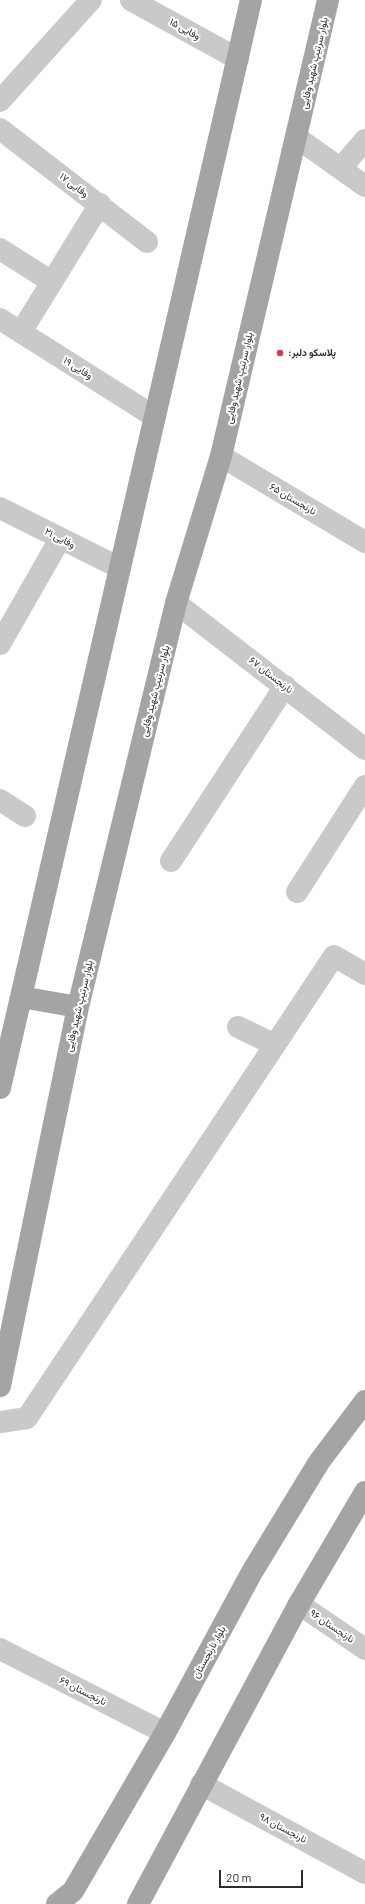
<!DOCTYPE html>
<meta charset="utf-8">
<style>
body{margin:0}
#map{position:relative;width:365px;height:1904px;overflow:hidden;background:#fff;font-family:Barlow,sans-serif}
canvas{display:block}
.scale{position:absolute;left:219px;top:1870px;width:84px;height:18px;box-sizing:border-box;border:2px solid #2c2c2c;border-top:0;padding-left:5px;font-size:12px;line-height:14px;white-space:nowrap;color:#2c2c2c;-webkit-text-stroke:3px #fff;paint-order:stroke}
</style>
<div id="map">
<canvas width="365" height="1904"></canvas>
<div class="scale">20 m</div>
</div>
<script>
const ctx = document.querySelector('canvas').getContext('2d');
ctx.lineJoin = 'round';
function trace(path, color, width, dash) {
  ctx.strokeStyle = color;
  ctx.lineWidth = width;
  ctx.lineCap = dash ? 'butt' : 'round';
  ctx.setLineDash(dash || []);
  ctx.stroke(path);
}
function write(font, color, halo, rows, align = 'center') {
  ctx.font = font + ' Barlow,Vazirmatn,sans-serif';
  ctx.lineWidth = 4;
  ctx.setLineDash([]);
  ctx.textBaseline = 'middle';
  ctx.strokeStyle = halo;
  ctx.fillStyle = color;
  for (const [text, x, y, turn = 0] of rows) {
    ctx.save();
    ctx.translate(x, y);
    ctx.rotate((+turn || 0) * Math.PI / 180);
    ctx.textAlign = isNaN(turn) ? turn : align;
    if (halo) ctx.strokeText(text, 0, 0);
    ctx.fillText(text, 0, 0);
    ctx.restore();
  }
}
trace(new Path2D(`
 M131 0 238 59
 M0 101 91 0
 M0 129 147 242
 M296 137 365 186
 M341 168 365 140
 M0 249 52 282
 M0 319 155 417
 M21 332 100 204
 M221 456 365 542
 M0 508 120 568
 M176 603 365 749
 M0 644 60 539
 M0 800 25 816
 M171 861 285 686
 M297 892 365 786
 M238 1027 275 1045
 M0 1422 27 1418 334 956 365 974
 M299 1604 365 1649
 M0 1649 165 1733
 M201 1784 365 1873`), '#c9c9c9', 22);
trace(new Path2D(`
 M21 997 78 1007
 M0 1088 251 0
 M0 1386 78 1007 176 603 221 456 328 0
 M57 1904 73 1891 165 1733 252 1572 319 1462 365 1401
 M138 1904 299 1604 365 1492`), '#a4a4a4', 22);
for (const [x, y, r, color] of [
 [280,353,4,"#d33e4b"]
]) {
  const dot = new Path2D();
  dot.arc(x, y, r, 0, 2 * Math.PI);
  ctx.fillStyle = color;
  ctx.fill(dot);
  trace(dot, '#fff', 1.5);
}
write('10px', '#2c2c2c', '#fff', [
 ["وفایی ۱۵",185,29,29],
 ["بلوار سرتیپ شهید وفایی",314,63,-77],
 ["وفایی ۱۷",74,185,37],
 ["وفایی ۱۹",78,368,32],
 ["بلوار سرتیپ شهید وفایی",239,378,-77],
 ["نارنجستان ۶۵",293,499,31],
 ["وفایی ۲۱",60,538,27],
 ["نارنجستان ۶۷",271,675,38],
 ["بلوار سرتیپ شهید وفایی",155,691,-76],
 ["بلوار سرتیپ شهید وفایی",79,1006,-77],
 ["نارنجستان ۹۶",332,1626,34],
 ["بلوار نارنجستان",209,1652,-61],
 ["نارنجستان ۶۹",83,1691,27],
 ["نارنجستان ۹۸",283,1828,28]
]);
write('bold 10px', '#2c2c2c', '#fff', [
 [":پلاسکو دلبر",288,353]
], 'left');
</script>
